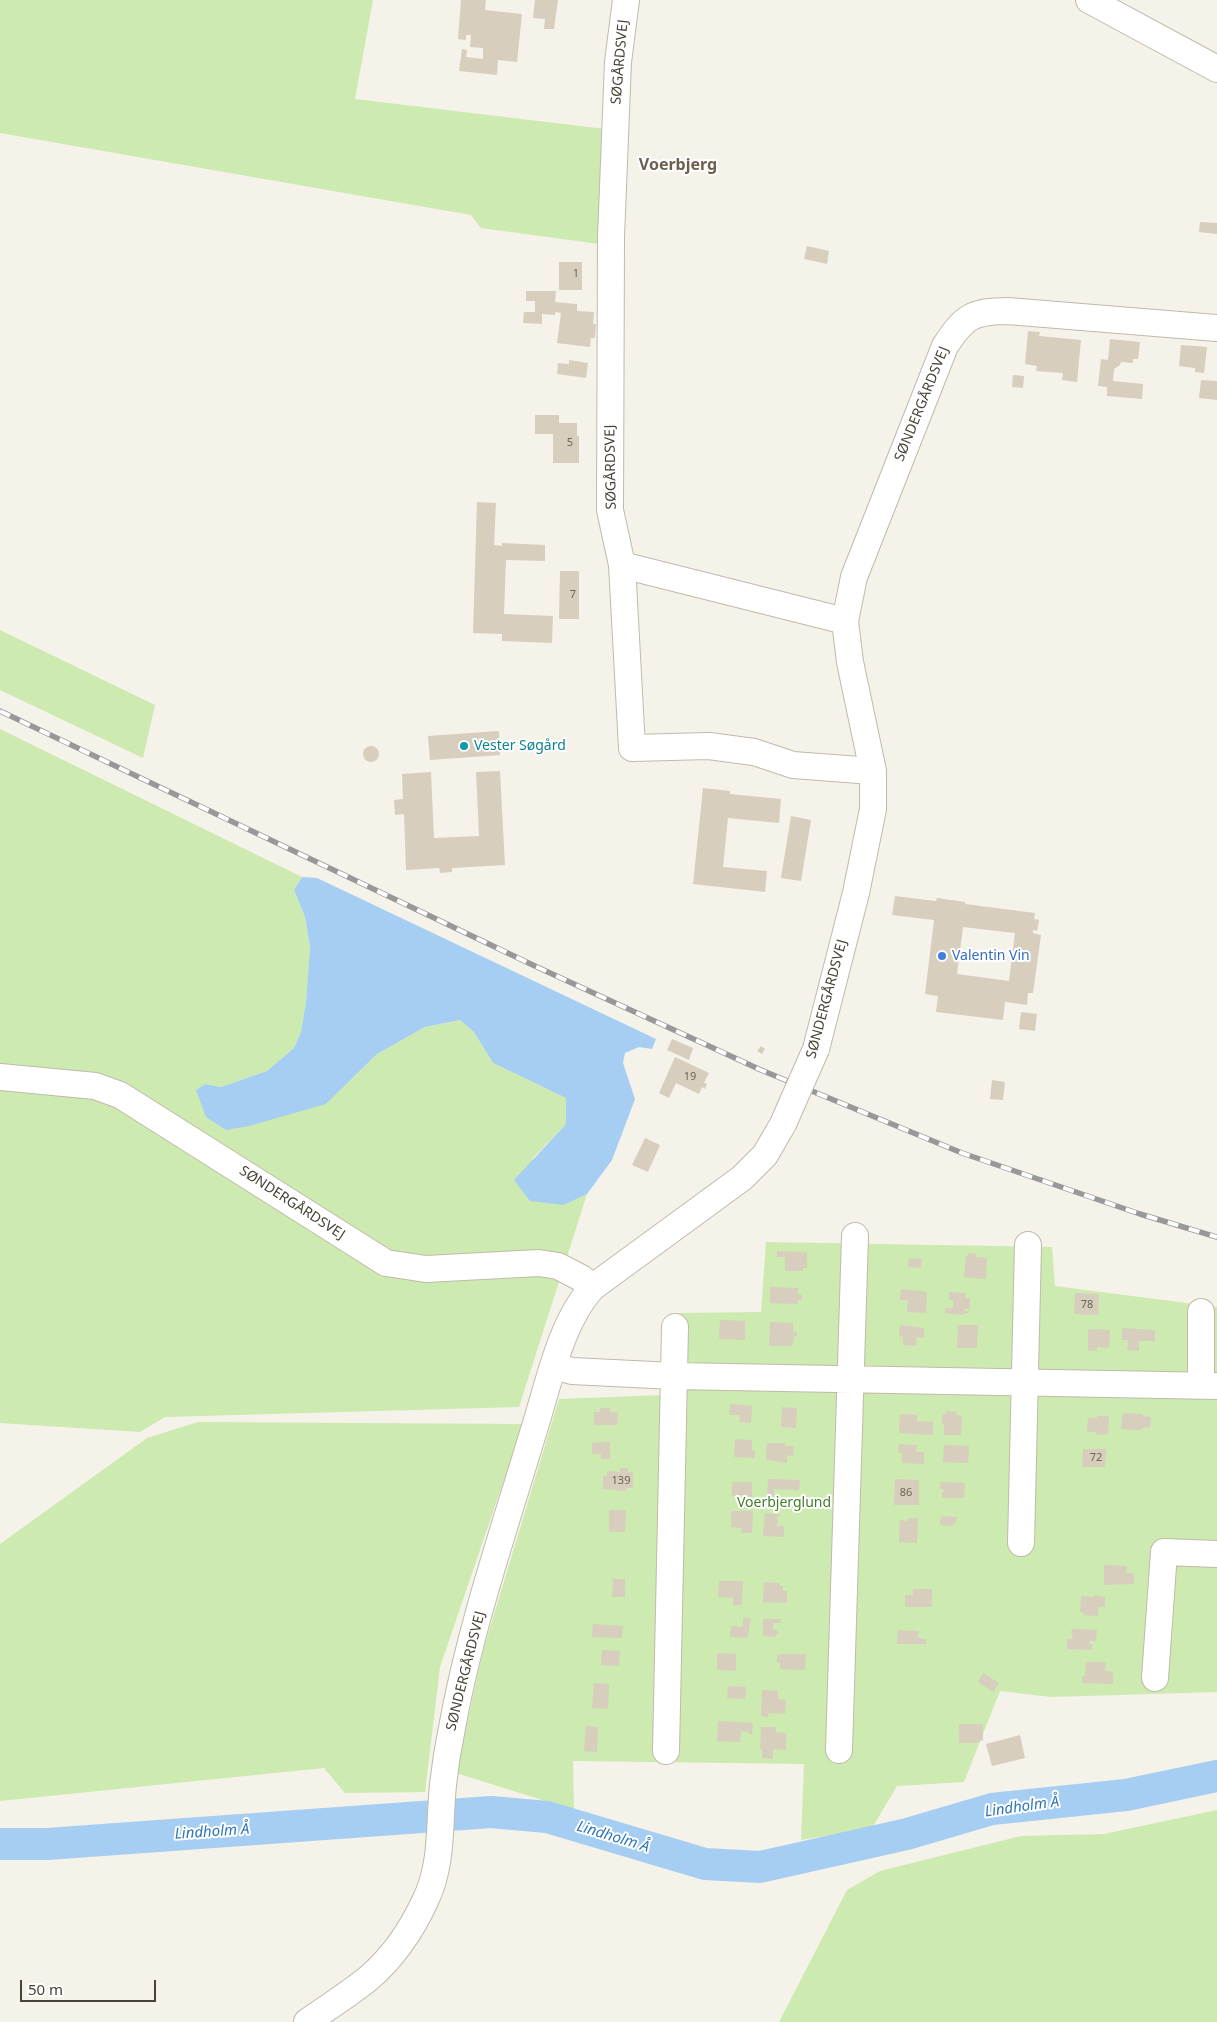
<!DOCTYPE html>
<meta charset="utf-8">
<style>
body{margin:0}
#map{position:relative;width:1217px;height:2022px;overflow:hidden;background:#f5f2e9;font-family:"Noto Sans",sans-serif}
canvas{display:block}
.scale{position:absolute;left:20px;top:1980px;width:136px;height:22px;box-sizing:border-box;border:2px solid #494337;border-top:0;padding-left:6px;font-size:15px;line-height:18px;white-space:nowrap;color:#494337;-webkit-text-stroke:4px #fff;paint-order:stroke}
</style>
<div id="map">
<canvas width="1217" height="2022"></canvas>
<div class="scale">50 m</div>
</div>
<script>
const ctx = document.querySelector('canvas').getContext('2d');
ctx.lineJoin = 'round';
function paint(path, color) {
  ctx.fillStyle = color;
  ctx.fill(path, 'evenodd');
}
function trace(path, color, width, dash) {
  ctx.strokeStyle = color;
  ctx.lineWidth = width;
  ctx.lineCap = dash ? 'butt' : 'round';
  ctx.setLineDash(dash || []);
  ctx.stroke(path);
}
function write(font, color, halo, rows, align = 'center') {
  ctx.font = font + ' "Noto Sans",sans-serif';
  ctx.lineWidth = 4;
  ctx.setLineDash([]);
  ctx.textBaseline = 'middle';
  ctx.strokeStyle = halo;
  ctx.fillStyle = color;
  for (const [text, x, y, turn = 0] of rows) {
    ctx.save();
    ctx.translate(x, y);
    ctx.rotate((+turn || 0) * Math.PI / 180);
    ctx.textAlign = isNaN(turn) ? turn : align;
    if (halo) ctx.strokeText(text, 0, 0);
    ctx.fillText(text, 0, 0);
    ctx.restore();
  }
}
paint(new Path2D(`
 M0 0H373L355 99 605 129 599 244 481 228 471 215 0 133Z
 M0 630 155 705 143 758 0 690Z
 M0 729 302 877 294 890 305 917 310 947 306 1002 301 1032 294 1048 267 1071 221 1087 205 1084 196 1090 326 1104 377 1054 425 1027 460 1020 474 1032 493 1063 566 1098V1124L532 1159 564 1205 587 1194 519 1407 165 1417 140 1432 0 1423Z
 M766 1242 1052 1247 1055 1286 1217 1307V1692L1051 1697 1000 1691 964 1782 897 1786 872 1828 801 1840 804 1764 573 1761 574 1810 456 1773 483 1651 559 1399 661 1395 678 1313 761 1312Z
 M198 1422 523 1424 440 1667 425 1792 345 1793 324 1768 0 1801V1544L147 1438Z
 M1217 1810V2022H779L847 1890 880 1871 1021 1836 1104 1834Z`), '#cdeab1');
paint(new Path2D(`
 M302 877 317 878 656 1039 652 1049 639 1047 625 1053 623 1063 635 1099 612 1160 587 1194 564 1205 530 1201 514 1180 566 1124V1098L493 1063 474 1032 460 1020 425 1027 377 1054 326 1104 249 1126 226 1130 206 1117 196 1090 205 1084 221 1087 267 1071 294 1048 301 1032 306 1002 310 947 305 917 294 890Z`), '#a5cef2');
trace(new Path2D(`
 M0 1844H47L491 1812 547 1817 705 1864 760 1867 907 1834 992 1809 1126 1795 1217 1776`), '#a5cef2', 32);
paint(new Path2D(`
 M461 0H486L485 10 522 14 517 62 498 60 497 75 459 71 462 49 467 50 466 57 483 59V48L470 47 471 35H466V40L458 39Z
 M535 0H558L554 29H544L545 19 533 18Z
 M1200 222 1217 223V234L1199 232Z
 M807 246 829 251 827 264 804 259Z
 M559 262H582V290H559Z
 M526 291H556L555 302 577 304V311L594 312 593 324H596L595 338H591L590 347 557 343 561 313 555 312V315L542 314V324L523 323 524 312H535V301H526Z
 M1028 331 1040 332 1039 336 1081 340 1077 382 1062 380 1063 373 1036 371 1037 366 1025 364Z
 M1110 339 1140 342 1138 359H1133V363L1121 362 1120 365 1114 369 1113 381 1143 384 1142 399 1107 396V387L1098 386 1101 359 1108 360Z
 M1181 345 1207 347 1204 373 1195 372V368L1179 366Z
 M569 360 588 363 586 378 557 374 558 363 569 364Z
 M1013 375 1024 376 1023 388 1012 387Z
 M1201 380 1217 381V400L1199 398Z
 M535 415H559V423H577V436H579V463H553V434H535Z
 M477 502 496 503 494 545 502 546V543L545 545V561L506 560 504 614 553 616 552 643 502 641V634L473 633Z
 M560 571H579V619H559Z
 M499 731 500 755 430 760 428 736Z
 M363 754a8 8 0 1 1 16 0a8 8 0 1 1-16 0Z
 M500 771 505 865 452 868V872L440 873 439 868 406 870 404 814 395 815 394 800 403 799 402 774 431 772 434 838 479 836 476 772Z
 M703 788 730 791V794L781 799 779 823 728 818 723 867 767 871 765 892 693 884Z
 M791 816 811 820 801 881 781 878Z
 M895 896 936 901 937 898 965 902V904L1035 913 1034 919 1039 920 1037 931 1033 930V933L1041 935 1033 993H1028L1027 1005 1005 1002 1003 1020 936 1012 938 996 925 994 934 920 892 915ZM963 927 1015 933 1009 981 957 974Z
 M1021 1012 1037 1014 1035 1031 1019 1029Z
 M672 1039 693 1048 689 1060 667 1050Z
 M761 1046 765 1049 762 1054 757 1051Z
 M675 1057 709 1073 704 1083 707 1084 705 1089 702 1087 699 1094 676 1083 669 1098 659 1093Z
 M992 1080 1005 1082 1003 1100 990 1099Z
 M645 1138 660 1145 648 1172 632 1165Z
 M777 1251 807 1252V1268H803V1271H785V1257H777Z
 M968 1253 976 1254V1257L987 1258 986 1279 964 1277 966 1256H968Z
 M909 1258 922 1259 921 1268 908 1267Z
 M770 1287 798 1288V1294L802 1295V1300H798V1304L770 1303Z
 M902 1289 927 1292 926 1313 907 1312 908 1300H900V1291Z
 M949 1292 965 1293V1298H970V1309H964V1311H969V1313H964V1315L945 1313V1308H953V1300H949Z
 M1075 1293 1099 1294 1098 1315 1074 1314Z
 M720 1320 745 1321V1340L719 1339Z
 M770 1322 793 1323V1331L797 1333V1336H794L792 1346H769Z
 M900 1325 924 1328V1338L917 1337 916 1346 903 1345V1337L899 1336Z
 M958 1325H978L977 1348H957Z
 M1122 1328 1155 1330V1341H1139V1351L1127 1350 1128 1340H1122Z
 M1088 1329 1110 1330 1109 1348 1097 1347V1351L1088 1350Z
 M730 1404 752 1406 751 1423 739 1422 740 1415H729Z
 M782 1407 797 1408 796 1428 781 1427Z
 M600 1408H610V1412L618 1413 617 1425H594V1412H600Z
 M946 1411 957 1412 956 1415 962 1416 961 1435H944V1424L942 1423V1415L946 1414Z
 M1124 1413 1143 1414V1416L1151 1417 1150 1428 1143 1427V1429L1138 1430 1121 1429 1122 1415Z
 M900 1414 917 1415V1421L933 1422V1435L899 1433Z
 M1097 1416H1109L1108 1434 1096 1435V1432H1087L1088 1418H1097Z
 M735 1439 752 1440V1451H755V1458L734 1457Z
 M600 1442H610V1459H601V1454H592V1443Z
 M767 1443H785V1446H794L793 1456 787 1455V1463L766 1460Z
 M899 1444 917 1445 916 1452H924V1464L902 1463V1453H898Z
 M944 1445 969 1446 968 1463 943 1462Z
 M1083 1449H1106L1105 1467H1082Z
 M620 1468H628V1472H633V1488H626V1491L603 1489V1476H607V1471L620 1472Z
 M768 1479 800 1480 799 1490 774 1489V1497H767Z
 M895 1479 919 1480V1505H894Z
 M732 1482H752V1497L732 1496Z
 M940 1482 965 1483 964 1498H942V1492L946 1491 940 1488Z
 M609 1510H626L625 1532H609Z
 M731 1511H753L752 1533H741L742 1528 731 1527Z
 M765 1513 783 1515 777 1517 778 1523 776 1526H784V1537L763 1536Z
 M942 1516 957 1517 956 1522 952 1526 940 1525V1519H942Z
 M908 1518H918L917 1543 899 1542 900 1520 908 1521Z
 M1104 1565 1127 1566 1126 1573H1134V1584L1104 1585Z
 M613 1579H625V1597H612Z
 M719 1581H743L742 1605H733V1598L718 1597Z
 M764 1582 780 1583V1586H783V1591H787V1603L763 1602Z
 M913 1589H932V1607H905V1595H913Z
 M1094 1595 1105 1597V1607H1098V1616L1083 1615 1084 1613 1080 1612 1081 1596 1094 1597Z
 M743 1618H751L748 1635 747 1638 730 1637 731 1626 743 1627Z
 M763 1619H781V1623H773V1629H776L779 1634H776V1637L763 1636Z
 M593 1624 623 1626 622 1638 592 1637Z
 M1073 1629 1097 1630 1096 1641H1089V1644H1093L1091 1650 1067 1649V1639H1073L1071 1631Z
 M898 1630 919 1631 918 1638 926 1639V1644H897Z
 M602 1650 620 1651 619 1666 601 1665Z
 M717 1653 736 1654V1671L717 1670Z
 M780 1654H806L805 1670 780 1669V1663L777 1662V1655H781Z
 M1086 1662H1106L1105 1671 1113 1672V1684L1082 1683V1676H1085Z
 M983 1673 999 1683 993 1692 978 1682Z
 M594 1683 609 1684 608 1709 592 1708Z
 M728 1686 746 1687 745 1699 727 1698Z
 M762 1690 778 1691V1699L786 1700 785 1714 768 1713V1717L761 1716Z
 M718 1721 753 1723 752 1734H749V1732L741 1731 740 1742 717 1741Z
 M959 1724H983V1740L976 1743H959Z
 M586 1726 598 1727 597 1752 584 1751Z
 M761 1727H776V1732L786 1733V1750L773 1749V1759L762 1758V1749H760Z
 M1020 1735 1025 1758 992 1766 986 1744Z`), '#d7cebe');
const minor = new Path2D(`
 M626 0 618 62 611 237 610 510 622 565 632 748 709 746 754 752 793 765 873 771
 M1089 0 1217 69
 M622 565 845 621
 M816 1049 856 893 873 809V771L850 662 845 621 854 577 945 346C964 317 972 311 1008 311L1217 328
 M0 1077 95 1086 120 1095 386 1263 426 1269 539 1263 558 1266 581 1278 593 1287
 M554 1366 572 1371 674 1376 1217 1386
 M1201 1384V1312
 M1021 1543 1028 1245
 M1155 1678 1164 1552 1217 1554
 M839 1750 855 1236
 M666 1751 675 1327
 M307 2022C328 2007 351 1993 370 1977 394 1956 412 1929 425 1901 443 1865 439 1824 443 1785 445 1766 448 1747 452 1728 470 1628 504 1530 533 1433 548 1387 560 1322 593 1287L742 1178 765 1155 783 1124`);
trace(minor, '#c1baab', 28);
trace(minor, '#fff', 26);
const rail = new Path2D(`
 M0 711 537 967 761 1070 962 1153 1140 1214 1217 1237`);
trace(rail, '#989898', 5.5);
trace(rail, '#fff', 4, [11]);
const minorBridge = new Path2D(`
 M783 1124 816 1049`);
trace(minorBridge, '#c1baab', 28, []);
trace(minorBridge, '#fff', 26);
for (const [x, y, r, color] of [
 [464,746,5,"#0f9aa8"],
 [942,956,5,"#3f7fe0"]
]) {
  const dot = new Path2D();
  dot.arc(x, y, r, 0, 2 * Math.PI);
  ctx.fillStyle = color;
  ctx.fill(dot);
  trace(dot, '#fff', 2);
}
write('11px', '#6c6659', null, [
 ["1",576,274],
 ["5",570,443],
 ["7",573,595],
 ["19",690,1077],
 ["78",1087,1305],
 ["72",1096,1458],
 ["139",621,1481],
 ["86",906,1493]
]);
write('14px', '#494337', '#fff', [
 ["SØGÅRDSVEJ",620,62,-85],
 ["SØNDERGÅRDSVEJ",922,404,-68],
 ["SØGÅRDSVEJ",611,467,-91],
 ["SØNDERGÅRDSVEJ",827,999,-75],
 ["SØNDERGÅRDSVEJ",292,1203,33],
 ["SØNDERGÅRDSVEJ",466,1671,-76]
]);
write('14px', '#0d838f', '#fff', [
 ["Vester Søgård",474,746]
], 'left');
write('14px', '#366cbe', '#fff', [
 ["Valentin Vin",952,956]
], 'left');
write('14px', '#447d28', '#fff', [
 ["Voerbjerglund",784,1503]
]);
write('italic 15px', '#2d76b8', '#fff', [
 ["Lindholm Å",1022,1807,-8],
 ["Lindholm Å",212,1832,-4],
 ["Lindholm Å",613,1837,17]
]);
write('bold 16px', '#6c614e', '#fff', [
 ["Voerbjerg",678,165]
]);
</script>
